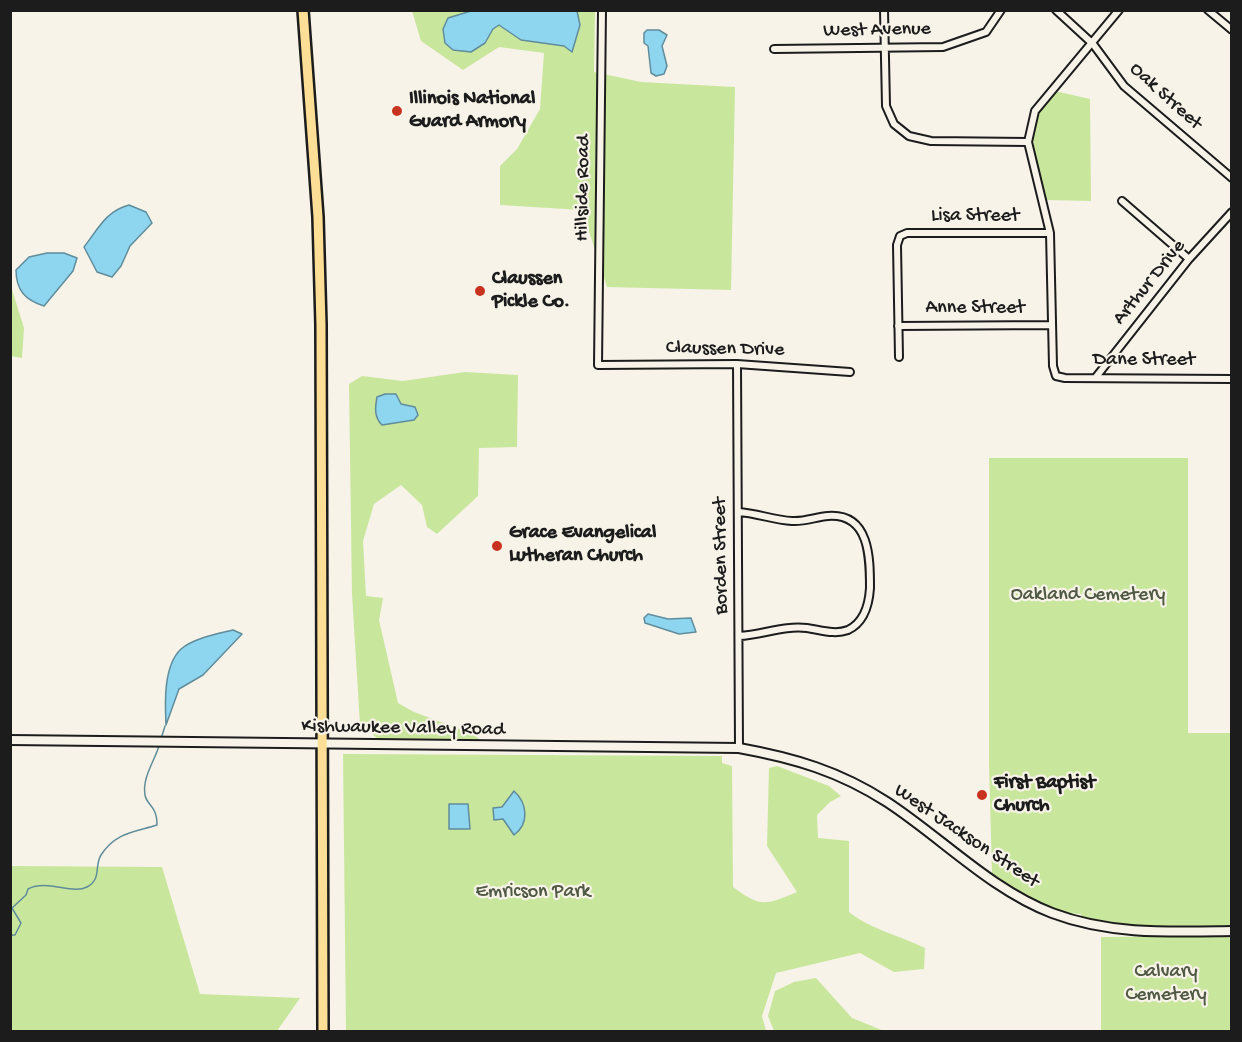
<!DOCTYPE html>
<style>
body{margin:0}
#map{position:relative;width:1242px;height:1042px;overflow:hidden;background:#f7f3e8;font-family:"Gochi Hand",sans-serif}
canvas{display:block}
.frame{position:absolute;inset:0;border:12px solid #1c1c1c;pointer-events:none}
</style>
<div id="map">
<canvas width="1242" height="1042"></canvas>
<div class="frame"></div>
</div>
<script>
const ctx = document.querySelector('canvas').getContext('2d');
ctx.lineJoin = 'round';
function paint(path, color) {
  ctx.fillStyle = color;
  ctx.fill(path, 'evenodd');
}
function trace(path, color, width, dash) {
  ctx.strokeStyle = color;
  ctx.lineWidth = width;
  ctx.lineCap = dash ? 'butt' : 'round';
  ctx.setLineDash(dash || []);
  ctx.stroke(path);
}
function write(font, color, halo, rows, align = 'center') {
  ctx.font = font + ' "Gochi Hand",sans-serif';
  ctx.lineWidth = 4.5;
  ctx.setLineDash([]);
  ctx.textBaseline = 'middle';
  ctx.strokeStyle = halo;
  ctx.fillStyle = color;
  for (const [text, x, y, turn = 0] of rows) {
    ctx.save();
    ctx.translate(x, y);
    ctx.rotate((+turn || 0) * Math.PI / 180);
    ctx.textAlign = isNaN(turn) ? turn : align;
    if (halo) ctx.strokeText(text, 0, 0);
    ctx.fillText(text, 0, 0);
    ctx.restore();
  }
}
paint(new Path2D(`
 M412 11H595L594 72 641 82 735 87 731 290 607 287 582 210 500 205V166L517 149 540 109 544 53 499 47 463 70 421 41Z
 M1055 91 1090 99 1091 201 1047 200C1041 174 1025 139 1038 113 1042 105 1050 98 1055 91Z
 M10 283 24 328 22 358 11 356Z
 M465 372 518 375 517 447 479 448 478 496 437 534 427 527 422 505 401 485 374 504 363 541 366 596 383 598 379 620 398 703 414 712 473 734 480 740 381 741 360 725 352 594 349 384 362 376 403 381Z
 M989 458H1188V733H1231V929L1159 930 1081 917V914C1054 915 1015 888 992 874L989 763Z
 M343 754 722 756V763L732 766 733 887C761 908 766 905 797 892L767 846 769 768 777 766 829 786 841 796 830 802 817 815 818 838 849 841V912C872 930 899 935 925 948L924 969 894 972 860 953 776 973 762 1016 766 1031H346Z
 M11 866 162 867 200 994 300 998 277 1031H11Z
 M1231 936V1031H1101V937Z
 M816 978 852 1018 884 1031H774L768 1016 775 991 794 982Z`), '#c9e69d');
const water = new Path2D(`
 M471 11H577L580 25 572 52 564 46 521 40 499 25 493 29 485 43 471 52 453 50 445 43 443 29 448 18Z
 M647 30H659L667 35 662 46 667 66 664 74 656 76 651 73 648 46 644 43V33Z
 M129 205 146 212 152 223 130 246 121 266 112 277 97 272 84 247C98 229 106 211 129 205Z
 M47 253H64L77 258 73 271 44 306C25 300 16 290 16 270L29 257Z
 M385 394H396L401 404 415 407 418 415 414 420 382 425C374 417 375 408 377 397Z
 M648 614 668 619 691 618 696 632 679 634 645 623 644 618Z
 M233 630 242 634 203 675 179 689 166 725C165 704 163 666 181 649 194 638 217 634 233 630Z
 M514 791C527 803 530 823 514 835L503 819 494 820 493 808 502 807Z
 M449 804H468L470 829H449Z`);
paint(water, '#8ed6f0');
trace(water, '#608c9b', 1.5);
trace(new Path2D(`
 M161 739 165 726
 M10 935H15L21 923 12 908 26 895 28 889C48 879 72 895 87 887 102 879 94 866 101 855 116 832 135 832 157 825 157 805 147 806 145 795 142 778 154 762 159 746`), '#608c9b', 1.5);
const minor = new Path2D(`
 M602 10 598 365 737 364 850 372
 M884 10 886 106 894 124 909 136 931 141 1028 142
 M1056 10 1093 44 1124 86 1232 178
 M1119 10 1035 111 1028 142 1050 233 1053 366 1056 376 1065 378 1232 379
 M1208 10 1232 30
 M774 49 943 47 986 32 1001 10
 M1122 201 1189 259
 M898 326 1052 325
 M899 357 897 245 900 236 907 233H1050
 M737 364 739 748
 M1096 377 1189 259 1232 212
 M738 512C757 513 773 520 792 521 804 522 816 517 828 516 870 513 870 558 870 588 869 604 865 622 848 630 835 635 821 630 807 628 784 625 762 635 739 636`);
const tertiary = new Path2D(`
 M10 740 739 748C794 758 839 771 887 802 942 838 990 889 1052 913 1110 935 1171 932 1232 931`);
const primary = new Path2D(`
 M303 10 318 217 321 325 323 1032`);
trace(minor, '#1c1c1c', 10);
trace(tertiary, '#1c1c1c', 12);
trace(primary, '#1c1c1c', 14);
trace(minor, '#f7f3e8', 6);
trace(tertiary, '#f7f3e8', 8);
trace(primary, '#fcde96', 9);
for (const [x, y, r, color] of [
 [397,111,6,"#c8321e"],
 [480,291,6,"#c8321e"],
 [497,546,6,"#c8321e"],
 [982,795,6,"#c8321e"]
]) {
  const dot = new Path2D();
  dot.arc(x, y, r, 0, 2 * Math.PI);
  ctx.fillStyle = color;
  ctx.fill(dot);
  trace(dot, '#f7f3e8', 2);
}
write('20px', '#1c1c1c', '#f7f3e8', [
 ["West Avenue",877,31,-1],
 ["Oak Street",1165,97,42],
 ["Hillside Road",584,188,-89],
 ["Lisa Street",975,217],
 ["Arthur Drive",1150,283,-51],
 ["Anne Street",975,309],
 ["Claussen Drive",725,350,1],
 ["Dane Street",1144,361],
 ["Borden Street",722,556,-91],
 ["Kishwaukee Valley Road",403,729,1],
 ["West Jackson Street",966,837,34]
]);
write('bold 20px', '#1c1c1c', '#f7f3e8', [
 ["Illinois National",409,100],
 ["Guard Armory",409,123],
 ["Claussen",492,280],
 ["Pickle Co.",492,303],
 ["Grace Evangelical",509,534],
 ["Lutheran Church",509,557],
 ["First Baptist",994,784],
 ["Church",994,807]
], 'left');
write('20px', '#505943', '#f7f3e8', [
 ["Oakland Cemetery",1088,596],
 ["Emricson Park",533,893],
 ["Calvary",1166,973],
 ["Cemetery",1166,996]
]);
</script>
